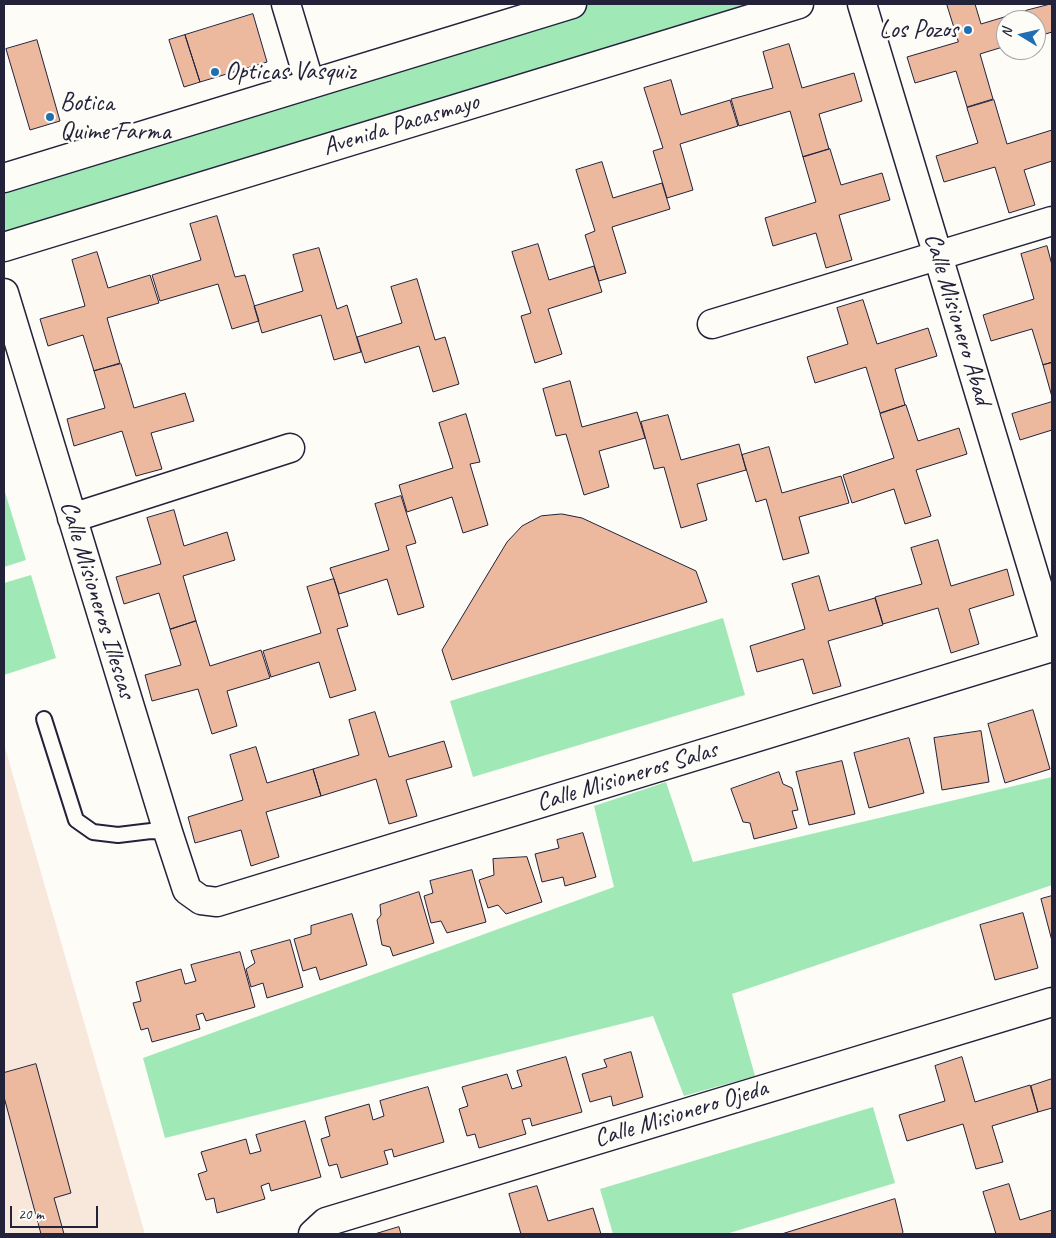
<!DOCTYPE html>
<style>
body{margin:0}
#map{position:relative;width:1056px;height:1238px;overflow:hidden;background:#fdfcf7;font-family:Caveat,sans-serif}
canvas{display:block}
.frame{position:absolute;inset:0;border:5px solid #22223b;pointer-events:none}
.north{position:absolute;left:996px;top:10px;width:50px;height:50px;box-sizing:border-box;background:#fdfcf7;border:1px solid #a5a5ac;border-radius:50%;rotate:279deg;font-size:14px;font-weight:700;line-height:20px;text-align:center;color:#22223b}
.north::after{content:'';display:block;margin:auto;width:18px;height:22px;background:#1f6fb2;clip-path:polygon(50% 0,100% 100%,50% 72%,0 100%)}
.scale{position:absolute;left:10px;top:1206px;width:88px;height:22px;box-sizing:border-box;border:2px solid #22223b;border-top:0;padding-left:6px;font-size:15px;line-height:18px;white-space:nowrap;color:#22223b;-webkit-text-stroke:4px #fdfcf7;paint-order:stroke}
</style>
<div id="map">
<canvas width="1056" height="1238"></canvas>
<div class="frame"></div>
<div class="north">N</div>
<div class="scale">20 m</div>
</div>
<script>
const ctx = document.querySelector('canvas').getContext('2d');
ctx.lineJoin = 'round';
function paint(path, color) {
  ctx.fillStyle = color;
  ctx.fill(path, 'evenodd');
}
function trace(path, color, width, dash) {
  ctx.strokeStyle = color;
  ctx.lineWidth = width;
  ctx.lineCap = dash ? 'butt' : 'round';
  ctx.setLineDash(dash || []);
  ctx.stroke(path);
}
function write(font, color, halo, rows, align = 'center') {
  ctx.font = font + ' Caveat,sans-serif';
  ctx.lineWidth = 5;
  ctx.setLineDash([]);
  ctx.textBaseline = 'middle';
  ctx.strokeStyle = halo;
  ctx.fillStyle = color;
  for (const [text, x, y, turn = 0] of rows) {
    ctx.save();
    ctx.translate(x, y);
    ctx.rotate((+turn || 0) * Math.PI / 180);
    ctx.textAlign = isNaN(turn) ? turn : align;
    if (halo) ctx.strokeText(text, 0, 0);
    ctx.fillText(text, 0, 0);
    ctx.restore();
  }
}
paint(new Path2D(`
 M4 744 145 1234H4Z`), '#f8e8dc');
paint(new Path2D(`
 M573 4H801L4 246V178Z
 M4 489 26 560 4 567Z
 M31 575 56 658 4 675V583Z
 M723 618 745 695 473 777 450 701Z
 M1052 777V885L732 994 755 1076 684 1096 653 1016 165 1138 143 1058 614 887 594 806 666 782 693 862Z
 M873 1107 895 1183 726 1234H613L600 1189Z`), '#a0e9b7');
const building = new Path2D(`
 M947 4H975L981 24 1024 11 1026 20H1006V46L980 54 993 99 967 107 956 71 915 83 907 57 958 42Z
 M1052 4V32L1036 37V20H1028L1025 11Z
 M253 14 267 62 200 82 185 35Z
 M185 35 200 82 184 87 169 40Z
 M37 40 60 121 30 130 6 49Z
 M789 44 802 88 854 73 862 101 819 114 829 149 803 157 790 111 739 126 731 99 773 88 763 52Z
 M671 80 681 115 730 100 738 126 680 144 693 190 667 198 653 151 663 148 644 88Z
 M994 100 1007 144 1052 130V161L1024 170 1035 205 1009 213 995 167 944 182 936 156 978 143 967 108Z
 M830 149 841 185 882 173 890 200 839 215 852 260 826 268 816 233 773 246 765 218 816 202 803 157Z
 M602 162 613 198 662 183 670 209 612 227 626 273 599 281 585 235 595 231 576 170Z
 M217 216 235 277 245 275 259 321 232 329 218 284 160 301 152 275 201 260 190 224Z
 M538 244 549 280 594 266 602 292 548 309 562 354 535 363 521 316 531 313 512 252Z
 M1047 246 1052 265V362L1043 365 1032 329 991 341 983 315 1034 299 1021 254Z
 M319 248 337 309 347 305 361 352 334 360 321 315 262 333 254 306 303 291 293 255Z
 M97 252 108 288 150 275 159 303 107 318 120 363 94 371 83 335 48 346 40 319 85 306 72 260Z
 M417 279 435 340 445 337 459 384 433 392 419 346 365 363 357 337 402 323 391 287Z
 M863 300 877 344 928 328 937 356 895 369 905 405 880 413 866 367 815 383 807 357 848 344 837 308Z
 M1052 363V397L1043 365Z
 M121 364 134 408 185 393 194 421 151 433 162 469 136 476 122 431 74 446 67 419 105 408 94 371Z
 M570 381 582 427 637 412 645 438 599 451 609 487 584 495 566 434 556 436 543 389Z
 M1052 402V430L1020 440 1012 414Z
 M906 405 918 441 959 428 967 454 916 470 931 516 905 524 894 489 852 503 843 475 894 458 880 414Z
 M466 414 480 462 470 464 488 525 463 533 452 497 407 512 399 485 453 468 439 423Z
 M668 415 681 460 739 444 746 470 697 484 707 520 681 528 664 467 654 469 641 422Z
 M769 447 782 493 841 476 849 503 799 517 809 553 783 560 766 499 756 502 742 455Z
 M401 496 416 543 406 546 424 607 398 615 387 579 339 594 330 568 389 550 375 504Z
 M174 510 184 546 227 532 235 560 183 576 196 621 170 629 159 593 124 604 116 577 161 564 147 518Z
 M562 514 582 518 696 571 707 602 452 680 442 650 507 542 522 526 541 516Z
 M938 540 951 586 1007 569 1014 595 969 609 979 644 951 653 938 608 883 624 875 597 922 584 911 548Z
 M819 576 829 611 875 598 883 625 828 641 841 686 813 694 803 659 757 672 750 646 805 629 792 584Z
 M334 579 348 626 337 629 356 690 330 698 319 662 271 677 263 651 321 633 307 587Z
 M196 621 210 666 261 650 270 678 227 691 237 726 212 734 198 689 152 701 145 675 181 665 170 630Z
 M1033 710 1050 769 1005 783 988 724Z
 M375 712 389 757 444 741 452 767 406 780 417 816 389 824 376 779 321 796 313 769 359 755 349 720Z
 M981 731 989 782 942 790 934 738Z
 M909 738 924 793 869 808 854 753Z
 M256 747 267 783 313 769 321 796 266 812 279 857 251 866 241 830 195 843 188 817 243 800 230 755Z
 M842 761 855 814 809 825 796 772Z
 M779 772 783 784 792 788 798 810 792 811 797 828 754 839 750 823 743 822 731 789Z
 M583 833 596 877 565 886 563 877 542 882 535 854 559 848 557 840Z
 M527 857 542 902 506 914 498 905 488 908 479 880 494 875 493 859Z
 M472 870 486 922 447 933 441 921 431 923 424 896 433 893 430 881Z
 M419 892 434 943 393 956 390 947 382 945 377 920 381 915 380 905Z
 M1052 896V941L1041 899Z
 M1023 913 1038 968 995 980 980 925Z
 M352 914 367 965 320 980 316 967 303 971 294 939 311 934V926Z
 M290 940 303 987 267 998 263 983 251 987 246 969 255 963 251 951Z
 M240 952 255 1007 206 1021 203 1013 196 1015 200 1029 152 1042 148 1028 141 1030 133 1003 141 1001 136 982 181 969 185 984 196 981 191 965Z
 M631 1052 643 1097 613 1106 611 1096 590 1102 582 1074 607 1067 604 1060Z
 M566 1057 582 1112 532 1126 530 1118 522 1120 526 1134 479 1148 475 1134 467 1136 459 1109 468 1106 462 1087 507 1074 512 1089 522 1086 517 1071Z
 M962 1057 975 1102 1030 1085 1038 1112 992 1126 1003 1162 976 1169 963 1124 907 1141 899 1115 945 1101 935 1066Z
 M36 1064 71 1193 54 1198 64 1234H41L4 1097V1073Z
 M1052 1079V1108L1038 1112 1031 1086Z
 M428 1087 444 1142 394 1157 392 1149 384 1151 388 1164 341 1178 337 1164 329 1166 321 1139 330 1136 325 1117 369 1104 373 1120 384 1116 380 1101Z
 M305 1121 321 1177 271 1191 269 1183 261 1186 265 1199 217 1213 214 1198 206 1200 198 1174 207 1171 201 1152 246 1139 250 1154 261 1151 256 1135Z
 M1009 1184 1020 1220 1052 1210V1234H996L983 1192Z
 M537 1186 548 1221 593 1208 601 1234H521L509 1194Z
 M895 1199 903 1232 902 1234H782Z
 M399 1227 401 1234H375Z`);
paint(building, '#ecb89e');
trace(building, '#22223b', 1);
const lane = new Path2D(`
 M44 719 76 820 93 832 118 835 151 831 168 832`);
const street = new Path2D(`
 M286 4 310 84
 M862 4 1052 634
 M4 293 168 832 187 890 201 900 217 902 1052 647
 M712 324 1052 221
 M72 518 290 448
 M313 1234 326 1222 1052 1002`);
const secondary = new Path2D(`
 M4 178 572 4
 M4 247 799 4`);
trace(lane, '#22223b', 18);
trace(street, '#22223b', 31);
trace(secondary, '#22223b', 31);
trace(lane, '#fdfcf7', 14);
trace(street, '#fdfcf7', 28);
trace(secondary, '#fdfcf7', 28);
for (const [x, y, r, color] of [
 [968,30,5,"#1f6fb2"],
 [215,72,5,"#1f6fb2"],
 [50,117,5,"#1f6fb2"]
]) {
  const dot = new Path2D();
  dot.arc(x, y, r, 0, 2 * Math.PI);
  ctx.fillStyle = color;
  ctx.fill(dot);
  trace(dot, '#fdfcf7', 2);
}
write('25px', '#22223b', '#fdfcf7', [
 ["Los Pozos",958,30,"right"],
 ["Opticas Vasquiz",225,72],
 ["Botica",60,103],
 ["Quime Farma",60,132]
], 'left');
write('25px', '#22223b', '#fdfcf7', [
 ["Avenida Pacasmayo",401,125,-17],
 ["Calle Misionero Abad",957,319,73],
 ["Calle Misioneros Illescas",97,600,73],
 ["Calle Misioneros Salas",627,777,-17],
 ["Calle Misionero Ojeda",681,1114,-17]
]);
</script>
